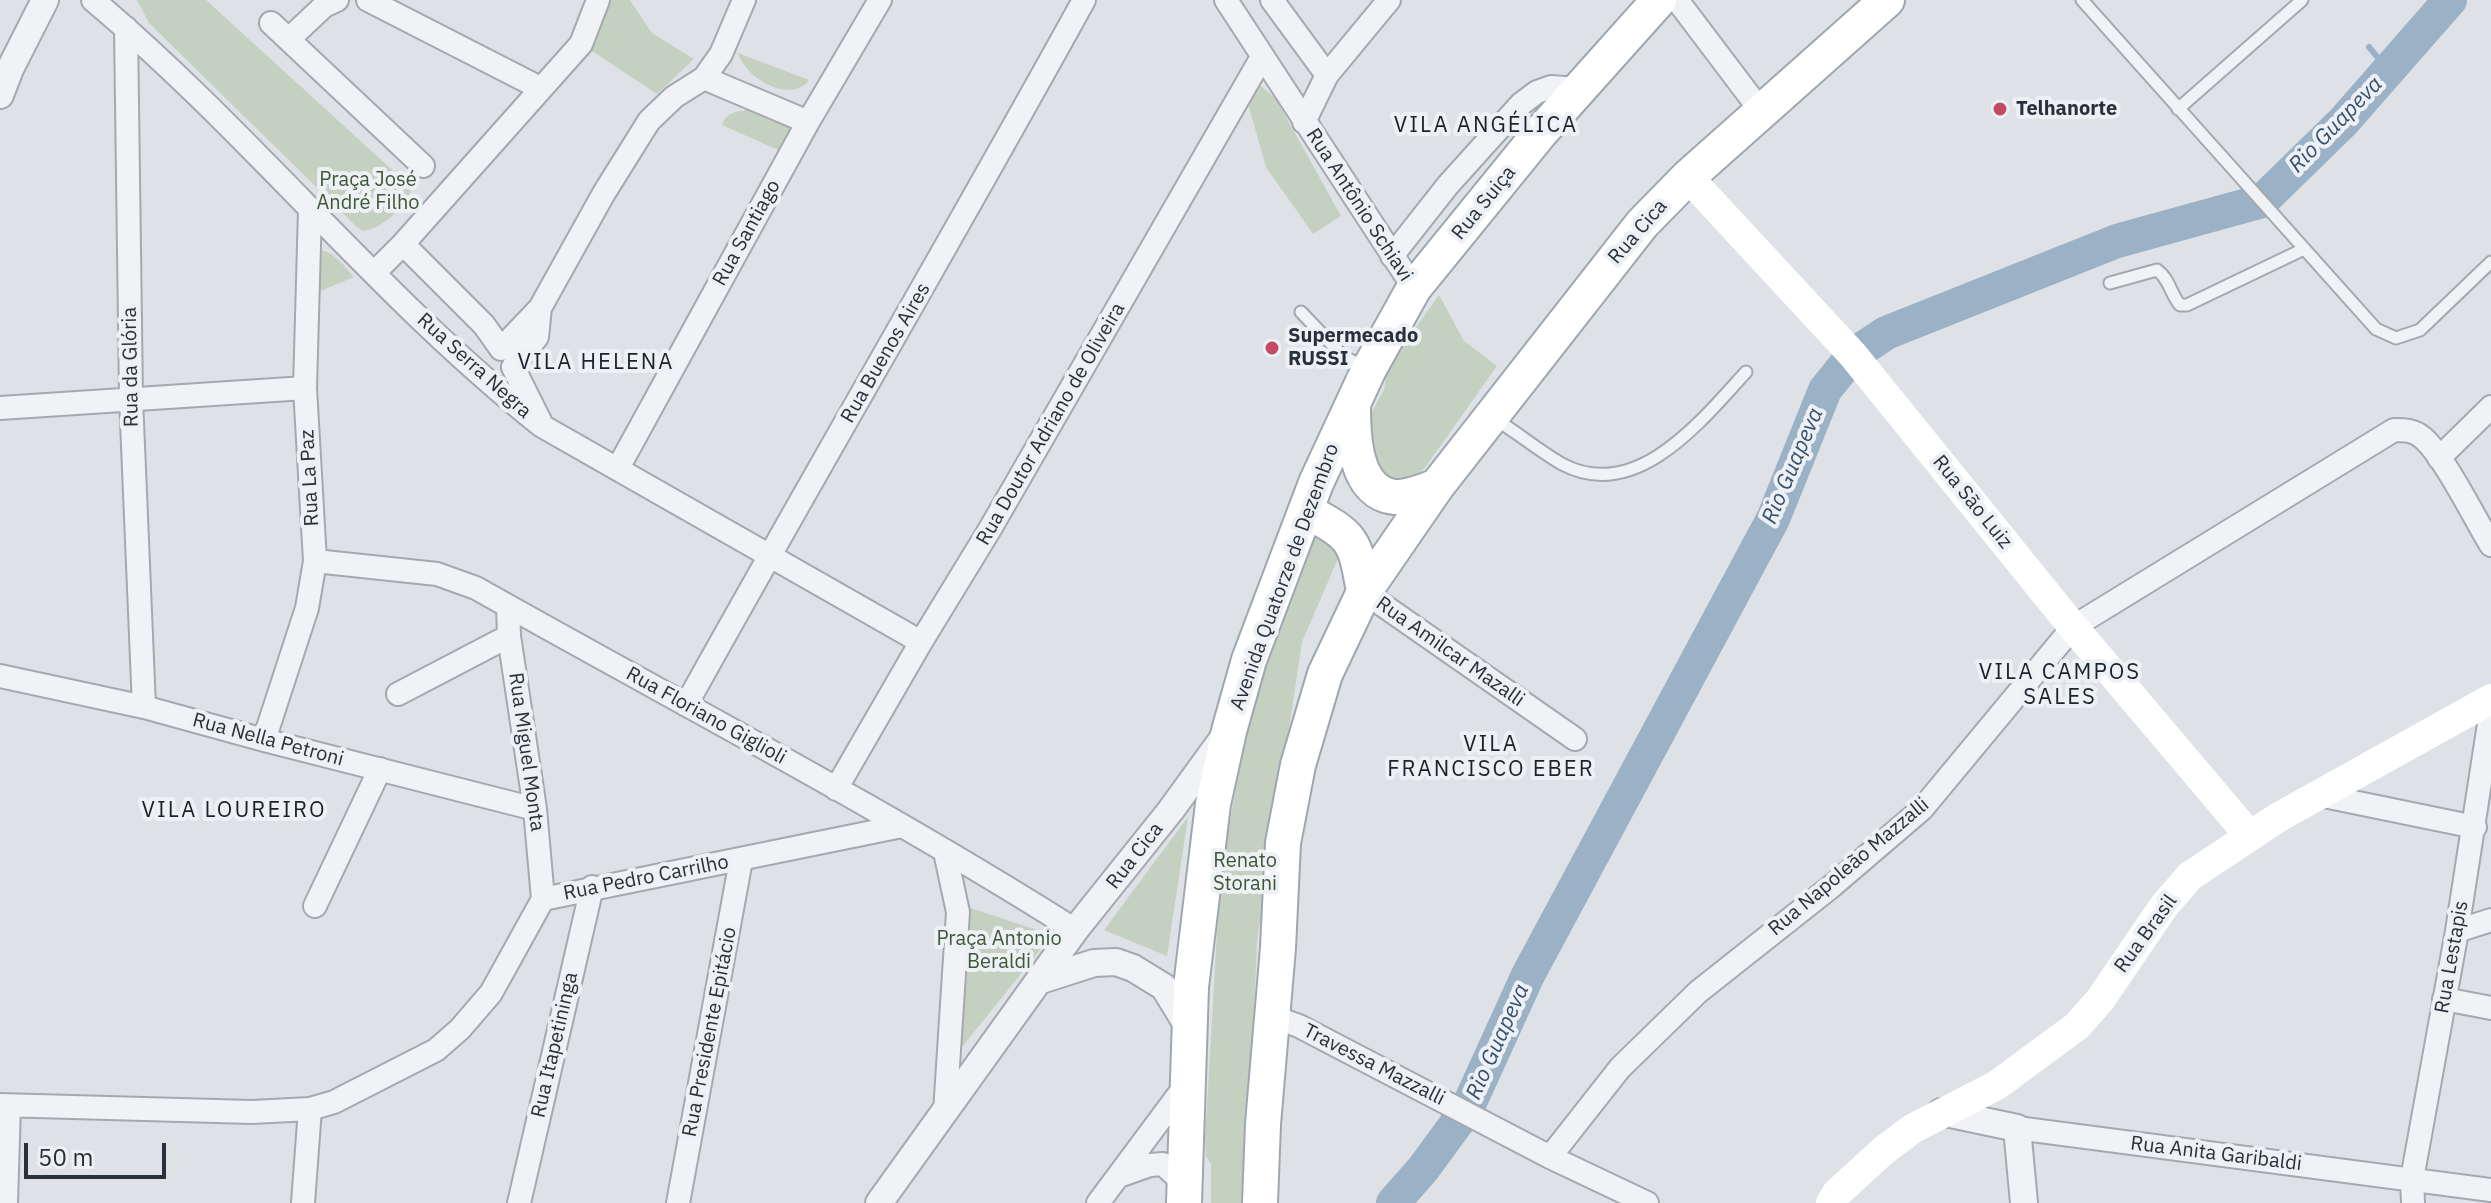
<!DOCTYPE html>
<meta charset="utf-8">
<style>
body{margin:0}
#map{position:relative;width:2491px;height:1203px;overflow:hidden;background:#dee2e7;font-family:"IBM Plex Sans",sans-serif}
canvas{display:block}
.scale{position:absolute;left:24px;top:1143px;width:142px;height:36px;box-sizing:border-box;border:4px solid #28303c;border-top:0;padding-left:10px;font-size:24px;line-height:28px;white-space:nowrap;color:#28303c;-webkit-text-stroke:6px #edf0f4;paint-order:stroke}
</style>
<div id="map">
<canvas width="2491" height="1203"></canvas>
<div class="scale">50 m</div>
</div>
<script>
const ctx = document.querySelector('canvas').getContext('2d');
ctx.lineJoin = 'round';
function paint(path, color) {
  ctx.fillStyle = color;
  ctx.fill(path, 'evenodd');
}
function trace(path, color, width, dash) {
  ctx.strokeStyle = color;
  ctx.lineWidth = width;
  ctx.lineCap = dash ? 'butt' : 'round';
  ctx.setLineDash(dash || []);
  ctx.stroke(path);
}
function write(font, color, halo, rows, align = 'center') {
  ctx.font = font + ' "IBM Plex Sans",sans-serif';
  ctx.lineWidth = 8;
  ctx.setLineDash([]);
  ctx.textBaseline = 'middle';
  ctx.strokeStyle = halo;
  ctx.fillStyle = color;
  for (const [text, x, y, turn = 0] of rows) {
    ctx.save();
    ctx.translate(x, y);
    ctx.rotate((+turn || 0) * Math.PI / 180);
    ctx.textAlign = isNaN(turn) ? turn : align;
    if (halo) ctx.strokeText(text, 0, 0);
    ctx.fillText(text, 0, 0);
    ctx.restore();
  }
}
paint(new Path2D(`
 M137 0H206L412 188C405 206 385 228 363 231L357 227 149 23Z
 M603 0H630L652 33 694 59 657 94 586 47Z
 M738 53 809 80C791 105 745 78 738 53Z
 M1253 86H1261L1276 99 1341 216 1313 234 1266 167 1245 93Z
 M747 110 797 122 785 153 722 125C727 112 735 112 747 110Z
 M318 250C333 250 344 266 354 277L311 295Z
 M1439 295 1464 341 1497 366 1424 469 1411 479 1393 483 1374 466 1368 418 1384 390 1387 368Z
 M1320 535 1335 540 1339 556 1302 642 1257 941 1247 1203H1211V1164L1206 1156 1205 1140 1220 880 1251 700 1303 545Z
 M1188 817 1167 956 1104 930Z
 M971 908 1052 935 959 1051Z`), '#c4d0c0');
trace(new Path2D(`
 M2369 47 2388 70`), '#9bb1c5', 6);
trace(new Path2D(`
 M1393 1203 1423 1169 1467 1109 1528 975 1773 519 1825 390 1853 355 1886 333 2117 241 2262 201 2343 122 2450 0`), '#9bb1c5', 34);
const service = new Path2D(`
 M2082 0 2376 329 2396 338 2420 330 2491 262
 M2178 109 2302 0
 M2110 283 2157 270C2169 278 2171 295 2180 305H2187L2304 249
 M1301 312 1344 357 1367 368
 M1495 419C1518 433 1539 451 1562 464 1636 504 1702 420 1746 372`);
const minor = new Path2D(`
 M93 0C251 133 380 298 542 426L921 642
 M368 0 540 88
 M1226 0 1414 288
 M1272 0 1327 75
 M1677 0 1761 111
 M271 23 423 166
 M126 28 131 398 144 707
 M289 39 324 6 337 0
 M704 78 721 54 744 0
 M1304 122 1327 75 1389 0
 M403 244 484 325 501 349 540 308 604 193 649 121 674 97 704 78 808 122
 M1392 256 1448 185 1521 104 1537 92 1551 87 1579 89
 M374 273 403 244 581 44 598 0
 M0 408 305 388
 M540 421 513 367 537 337 540 308
 M2439 458 2491 407
 M618 468 808 122 880 0
 M315 561 437 574 476 588C676 701 881 807 1075 930
 M1364 592 1575 739
 M508 606 509 636 535 809 543 899
 M0 676 144 707 264 740 535 809
 M398 694 509 636
 M686 705C817 469 954 236 1084 0
 M264 740 307 608 315 561 305 388 310 209
 M836 789 921 642 990 529 1262 57
 M2319 795 2475 827
 M945 852 958 912 945 1112
 M315 906 380 769
 M2457 931 2491 920
 M2444 999 2491 1008
 M1271 1016 1299 1026 1550 1157 1647 1203
 M0 1105 252 1112 310 1109 334 1102 436 1050 460 1029 491 993 543 899 902 826
 M2017 1128 2491 1190
 M1550 1157 1620 1068 1698 992 1832 886 1922 809 2073 627 2394 430C2405 430 2414 430 2423 438 2444 456 2475 519 2491 545
 M1119 1176 1150 1165 1163 1164 1177 1177 1182 1193
 M6 1203 9 1106
 M303 1203 310 1109
 M519 1203 592 887
 M678 1203 741 860
 M1098 1203 1188 1082
 M2413 1203 2412 1179 2457 931 2491 711`);
const tertiary = new Path2D(`
 M0 95 10 69 45 0
 M1041 980 1094 963 1116 962 1133 968 1164 987 1189 1028
 M1941 1112 2017 1128 2024 1203
 M879 1203 1075 930 1171 810 1224 737`);
const primary = new Path2D(`
 M1353 406C1353 435 1354 492 1394 497 1408 498 1424 491 1437 486
 M1306 511C1354 536 1355 540 1364 592
 M1184 1203 1191 987 1213 804 1229 731 1249 660 1316 483 1369 369 1414 288 1540 133 1659 0
 M1260 1203 1263 1124 1278 948 1283 843 1298 765 1325 674 1364 592 1437 486 1642 224 1688 177 1887 0`);
trace(service, '#a4a9b0', 15);
trace(minor, '#a4a9b0', 26);
trace(tertiary, '#a4a9b0', 30);
trace(primary, '#9ea7b1', 38);
trace(service, '#f0f2f5', 11);
trace(minor, '#f0f2f5', 22);
trace(tertiary, '#f0f2f5', 26);
trace(new Path2D(`
 M1688 177 1853 355 2073 627 2249 835
 M1831 1203 1837 1193 1883 1151 1912 1129 1997 1085 2077 1026 2100 1000 2164 906 2190 876 2279 817 2491 699`), '#fff', 30);
trace(primary, '#fff', 34);
for (const [x, y, r, color] of [
 [2000,109,8,"#c54962"],
 [1272,348,8,"#c54962"]
]) {
  const dot = new Path2D();
  dot.arc(x, y, r, 0, 2 * Math.PI);
  ctx.fillStyle = color;
  ctx.fill(dot);
  trace(dot, '#edf0f4', 3);
}
write('bold 20px', '#28303c', '#edf0f4', [
 ["Telhanorte",2016,109],
 ["Supermecado",1288,336],
 ["RUSSI",1288,359]
], 'left');
write('20px', '#3e5736', '#edf0f4', [
 ["Praça José",368,180],
 ["André Filho",368,203],
 ["Renato",1245,861],
 ["Storani",1245,884],
 ["Praça Antonio",999,939],
 ["Beraldi",999,962]
]);
write('20px', '#28303c', '#edf0f4', [
 ["Rua Suiça",1484,203,-51],
 ["Rua Antônio Schiavi",1359,205,57],
 ["Rua Cica",1638,232,-49],
 ["Rua Santiago",747,233,-61],
 ["Rua Buenos Aires",886,353,-60],
 ["Rua Serra Negra",474,366,42],
 ["Rua da Glória",131,367,-91],
 ["Rua Doutor Adriano de Oliveira",1051,424,-60],
 ["Rua La Paz",310,478,-93],
 ["Rua São Luiz",1972,502,51],
 ["Avenida Quatorze de Dezembro",1285,577,-70],
 ["Rua Amilcar Mazalli",1450,652,35],
 ["Rua Floriano Giglioli",706,716,29],
 ["Rua Nella Petroni",268,740,15],
 ["Rua Miguel Monta",526,752,82],
 ["Rua Cica",1135,856,-52],
 ["Rua Napoleão Mazzalli",1849,867,-40],
 ["Rua Pedro Carrilho",646,878,-11],
 ["Rua Brasil",2146,934,-54],
 ["Rua Lestapis",2452,957,-80],
 ["Rua Presidente Epitácio",710,1032,-79],
 ["Rua Itapetininga",555,1045,-77],
 ["Travessa Mazzalli",1374,1065,27],
 ["Rua Anita Garibaldi",2216,1154,7]
]);
write('italic 22px', '#35516e', '#edf0f4', [
 ["Rio Guapeva",2336,125,-46],
 ["Rio Guapeva",1793,466,-67],
 ["Rio Guapeva",1498,1042,-66]
]);
ctx.letterSpacing = '2px';
write('22px', '#1a222d', '#edf0f4', [
 ["VILA ANGÉLICA",1486,126],
 ["VILA HELENA",596,363],
 ["VILA CAMPOS",2060,673],
 ["SALES",2060,698],
 ["VILA",1491,745],
 ["FRANCISCO EBER",1491,770],
 ["VILA LOUREIRO",234,811]
]);
ctx.letterSpacing = '0px';
</script>
